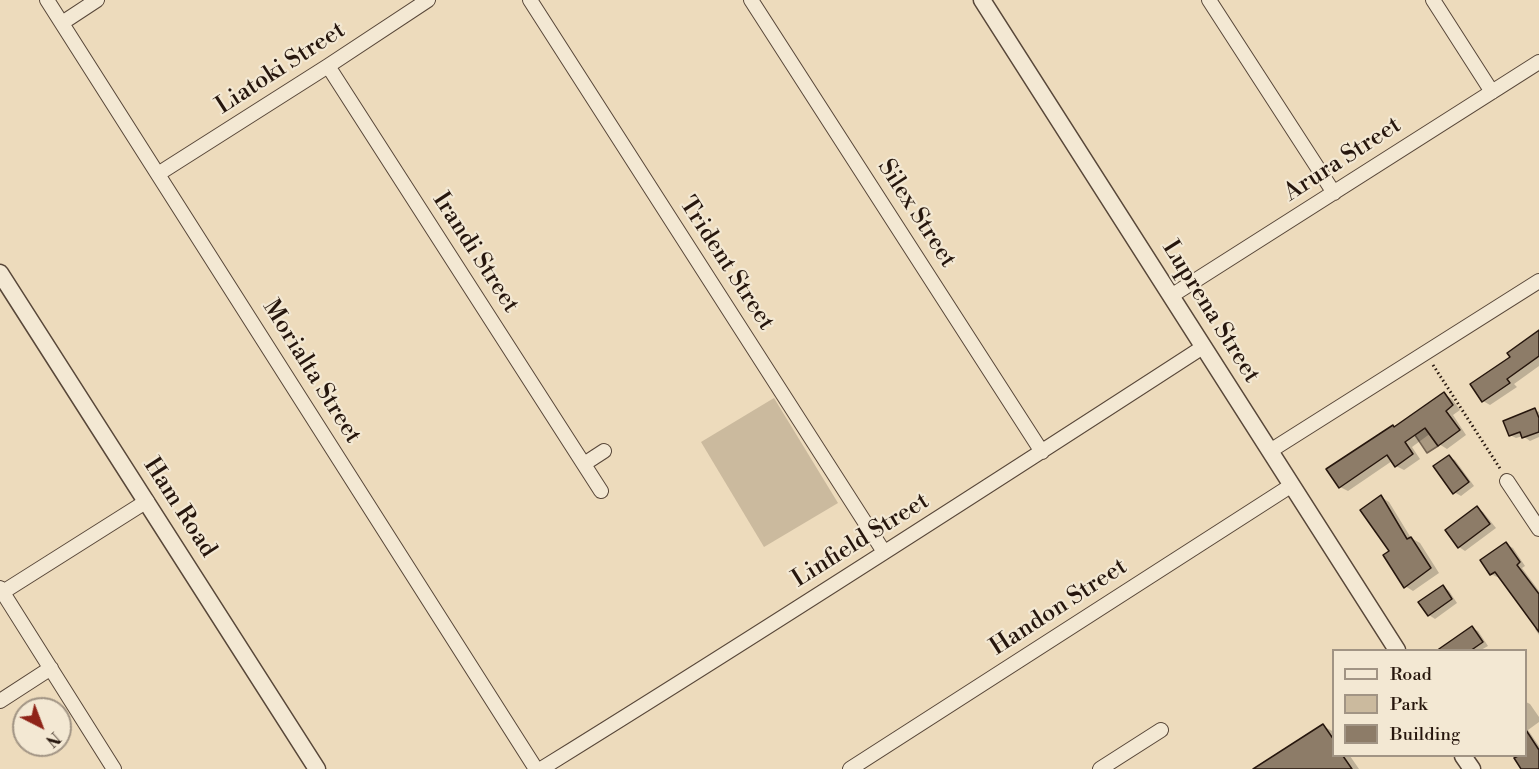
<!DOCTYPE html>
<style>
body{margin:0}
#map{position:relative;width:1539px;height:769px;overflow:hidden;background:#eddbbc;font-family:"Libre Bodoni",serif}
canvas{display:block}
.legend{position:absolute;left:1332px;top:649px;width:195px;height:108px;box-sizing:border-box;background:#f3e8d3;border:2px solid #a19484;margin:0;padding:8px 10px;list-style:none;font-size:18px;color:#26160d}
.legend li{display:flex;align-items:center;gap:12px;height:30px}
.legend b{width:30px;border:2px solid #a19484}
.north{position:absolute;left:12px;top:697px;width:60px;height:60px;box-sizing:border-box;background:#f3e8d3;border:2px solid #a19484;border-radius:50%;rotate:138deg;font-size:16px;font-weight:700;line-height:24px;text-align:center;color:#26160d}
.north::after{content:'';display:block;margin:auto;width:21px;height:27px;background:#8f2418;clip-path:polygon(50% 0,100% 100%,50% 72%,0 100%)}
</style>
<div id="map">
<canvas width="1539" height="769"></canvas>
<ul class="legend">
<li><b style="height:8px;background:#f3e8d3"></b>Road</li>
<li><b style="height:16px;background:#cbba9e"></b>Park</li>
<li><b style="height:16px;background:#8d7c68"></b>Building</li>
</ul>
<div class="north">N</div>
</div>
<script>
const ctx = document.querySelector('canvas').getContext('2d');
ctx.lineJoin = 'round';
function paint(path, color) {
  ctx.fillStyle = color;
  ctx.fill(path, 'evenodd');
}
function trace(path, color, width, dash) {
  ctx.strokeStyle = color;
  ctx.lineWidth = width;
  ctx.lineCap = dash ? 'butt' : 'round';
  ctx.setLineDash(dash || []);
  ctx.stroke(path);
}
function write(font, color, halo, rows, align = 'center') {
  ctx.font = font + ' "Libre Bodoni",serif';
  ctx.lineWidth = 4.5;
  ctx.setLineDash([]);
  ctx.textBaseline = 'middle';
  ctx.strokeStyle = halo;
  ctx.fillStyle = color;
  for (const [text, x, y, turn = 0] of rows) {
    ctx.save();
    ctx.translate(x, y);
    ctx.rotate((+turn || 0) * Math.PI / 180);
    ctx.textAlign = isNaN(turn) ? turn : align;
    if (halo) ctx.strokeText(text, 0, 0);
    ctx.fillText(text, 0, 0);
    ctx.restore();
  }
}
paint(new Path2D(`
 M774 398 838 503 764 547 701 442Z`), '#cbba9e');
const water = new Path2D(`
 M1425 428 1438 446 1427 453 1415 435Z`);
paint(water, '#a99880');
trace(water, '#756452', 1.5);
paint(new Path2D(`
 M1539 331V366L1514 384 1517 387 1490 405 1483 401 1513 357Z
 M1444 394 1452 399 1460 410 1453 415 1466 435 1447 449 1439 444 1431 433 1412 447 1420 459 1404 470 1396 466 1392 461 1348 491 1340 487 1395 428Z
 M1535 410 1539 412V437L1530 441 1523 436 1516 438 1510 435Z
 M1449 457 1455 460 1474 486 1461 496 1454 492Z
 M1381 497 1389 502 1411 538 1420 543 1439 573 1413 591 1405 586 1391 552Z
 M1477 508 1483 512 1496 528 1465 551 1459 547Z
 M1506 544 1513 548 1525 566 1522 568 1539 591V635L1535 629 1537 627 1500 576 1497 577 1491 574Z
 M1443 587 1449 591 1457 603 1435 619 1429 615Z
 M1472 628 1478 631 1488 646 1481 650H1446Z
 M1526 702 1530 704 1539 717V722L1528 730 1539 746V769H1523L1518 756H1526Z
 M1323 726 1334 732V756H1350L1359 769H1256Z`), '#0003');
const building = new Path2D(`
 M1539 330V356L1507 379 1510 383 1482 402 1470 384 1510 357 1507 353Z
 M1444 392 1453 405 1446 411 1460 430 1438 446 1425 428 1405 442 1413 454 1395 467 1387 455 1339 488 1326 469 1393 425 1394 427Z
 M1535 408 1539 418V432L1522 438 1520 432 1509 436 1503 421Z
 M1449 455 1469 482 1453 494 1433 466Z
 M1381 495 1407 539 1411 537 1431 568 1404 588 1383 555 1389 551 1360 510Z
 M1477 506 1490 524 1458 548 1445 530Z
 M1506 542 1520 562 1517 565 1539 594V632L1495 572 1490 575 1480 560Z
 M1443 585 1452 599 1428 616 1418 602Z
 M1472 626 1483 642 1470 651H1436Z
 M1323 724 1334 740V756H1343L1352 769H1253Z
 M1526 730 1539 750V769H1521L1514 758 1518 756H1526Z`);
paint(building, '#8d7c68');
trace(building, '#26160d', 1.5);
const minor = new Path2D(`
 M47 0 536 769
 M530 0 884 552
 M751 0 1042 452
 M1209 0 1334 193
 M1433 0 1492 92
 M62 23 97 0
 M328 66 601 491
 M158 174 328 66 428 0
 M1171 296 1539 62
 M1270 451 1539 281
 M584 464 604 451
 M1507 481 1539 529
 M0 588 114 769
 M3 592 147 501
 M0 701 51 668
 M541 769C764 631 984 489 1203 347
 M850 769 1292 485
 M1100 769 1161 730`);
const tertiary = new Path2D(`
 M982 0 1397 650
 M0 273 317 769
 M1463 756 1472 769`);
trace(minor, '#584739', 16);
trace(tertiary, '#584739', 19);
trace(new Path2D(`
 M1433 365 1501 470`), '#26160d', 3, [1.5, 3]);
trace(minor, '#f3e8d3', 14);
trace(tertiary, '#f3e8d3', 16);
write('24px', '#26160d', '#f3e8d3', [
 ["Liatoki Street",281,69,-33],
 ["Arura Street",1343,160,-33],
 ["Silex Street",916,214,57],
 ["Irandi Street",475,253,57],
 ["Trident Street",726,264,57],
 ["Luprena Street",1210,312,58],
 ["Morialta Street",311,372,58],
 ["Ham Road",179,508,57],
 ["Linfield Street",861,541,-32],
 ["Handon Street",1059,608,-33]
]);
</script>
